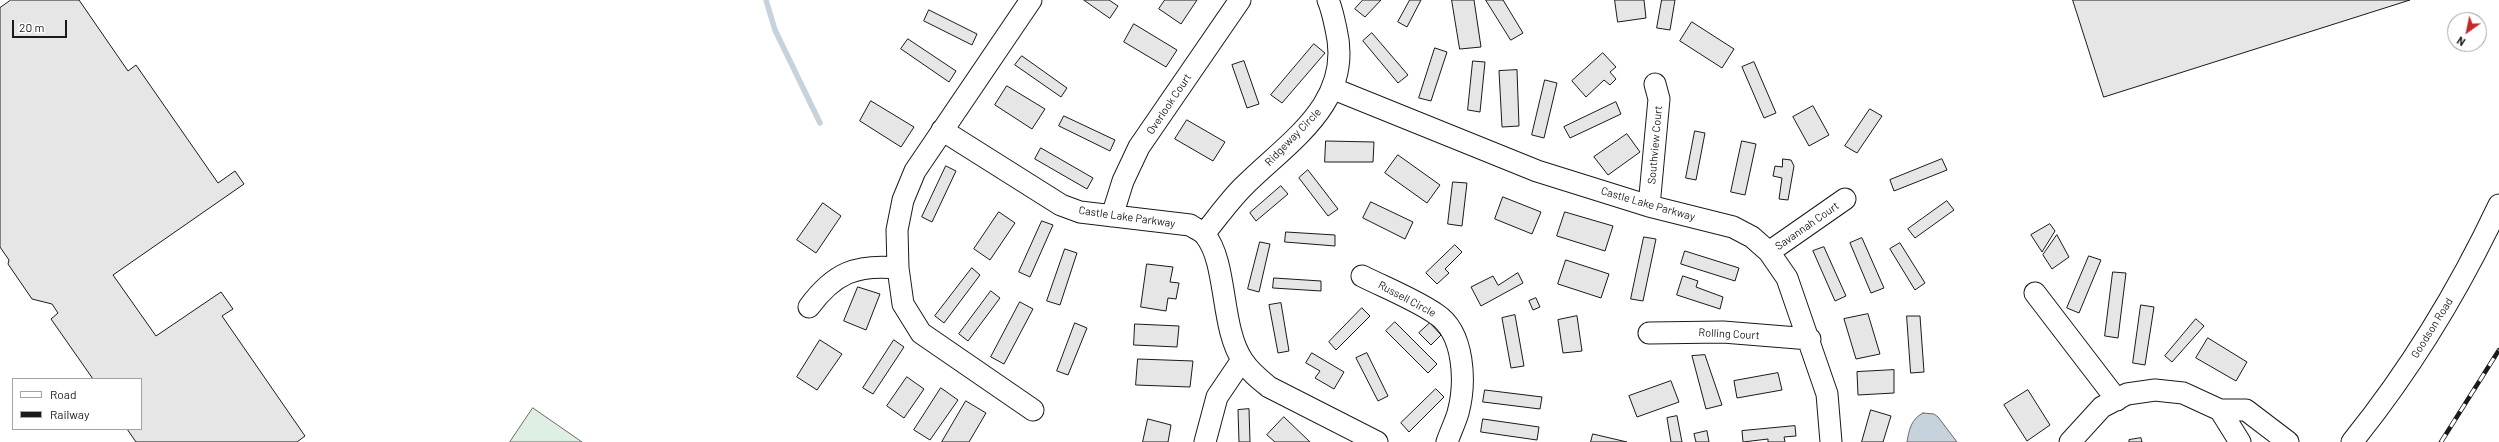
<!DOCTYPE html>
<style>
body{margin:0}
#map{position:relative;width:2499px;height:442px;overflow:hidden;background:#fff;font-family:Barlow,sans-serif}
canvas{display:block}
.legend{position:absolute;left:12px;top:378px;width:130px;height:52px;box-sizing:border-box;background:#fff;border:1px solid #a3a3a3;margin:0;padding:5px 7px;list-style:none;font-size:12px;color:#1a1a1a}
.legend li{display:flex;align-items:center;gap:8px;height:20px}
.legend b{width:20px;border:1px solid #a3a3a3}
.north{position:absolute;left:2447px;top:12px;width:40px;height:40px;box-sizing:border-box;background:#fff;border:1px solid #a3a3a3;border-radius:50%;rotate:213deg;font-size:11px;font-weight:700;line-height:16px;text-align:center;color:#1a1a1a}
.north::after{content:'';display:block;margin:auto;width:14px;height:18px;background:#c62828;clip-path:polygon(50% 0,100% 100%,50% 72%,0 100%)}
.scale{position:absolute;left:12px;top:20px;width:55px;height:18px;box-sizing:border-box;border:2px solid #1a1a1a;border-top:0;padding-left:5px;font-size:12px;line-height:14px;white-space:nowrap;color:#1a1a1a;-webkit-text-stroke:3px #fff;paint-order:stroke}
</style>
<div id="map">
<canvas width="2499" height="442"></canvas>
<ul class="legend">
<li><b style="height:5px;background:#fff"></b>Road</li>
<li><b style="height:5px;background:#1a1a1a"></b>Railway</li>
</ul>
<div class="north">N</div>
<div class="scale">20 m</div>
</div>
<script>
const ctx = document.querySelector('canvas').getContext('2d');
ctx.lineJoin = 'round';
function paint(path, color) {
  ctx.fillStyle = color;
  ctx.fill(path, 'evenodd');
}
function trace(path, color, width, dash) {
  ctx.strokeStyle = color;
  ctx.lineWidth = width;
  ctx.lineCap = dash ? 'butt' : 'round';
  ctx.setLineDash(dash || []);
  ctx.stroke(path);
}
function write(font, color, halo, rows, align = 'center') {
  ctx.font = font + ' Barlow,sans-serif';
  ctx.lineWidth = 3;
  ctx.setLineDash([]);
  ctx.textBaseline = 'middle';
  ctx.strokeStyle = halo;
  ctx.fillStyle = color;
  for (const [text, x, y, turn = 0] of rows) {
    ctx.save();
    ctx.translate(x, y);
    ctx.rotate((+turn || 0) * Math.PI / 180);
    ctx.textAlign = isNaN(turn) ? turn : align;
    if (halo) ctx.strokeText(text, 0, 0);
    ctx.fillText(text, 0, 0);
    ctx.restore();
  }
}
const green = new Path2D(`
 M533 408 582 442H510Z`);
paint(green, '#e0efe3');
trace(green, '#6a6a6a', 1);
const water = new Path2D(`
 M1923 413 1934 414 1938 417 1957 442H1907C1909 430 1911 419 1923 413Z`);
paint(water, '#c6d2dc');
trace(water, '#6a6a6a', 1);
trace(new Path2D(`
 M766 0 775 30 820 123`), '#c6d2dc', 5.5);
const building = new Path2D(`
 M11 0H79L128 71 136 65 218 183 235 171 244 184 113 275 156 336 221 292 233 309 222 316 305 436 297 442H136L127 429H141V379H93L51 319 58 313 52 304 32 299 8 264 9 260 0 247V8Z
 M1084 0H1109L1118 6 1110 18Z
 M1165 0H1197L1181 24 1159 9Z
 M1363 0H1381L1365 17 1355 9Z
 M1410 0H1421L1407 27 1398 22Z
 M1452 0H1474L1481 47 1460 49Z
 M1486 0H1503L1523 33 1511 40Z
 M1615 0H1644L1646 18 1618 22Z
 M1662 0H1675L1670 30 1657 28Z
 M2073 0H2410L2104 97Z
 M929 10 977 34 972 45 924 21Z
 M1692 22 1734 49 1722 68 1680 41Z
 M1134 24 1177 50 1166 67 1124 42Z
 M1372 33 1408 75 1398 83 1363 41Z
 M908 39 956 71 949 82 901 49Z
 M1314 44 1325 53 1282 103 1271 95Z
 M1435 48 1447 52 1431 101 1419 98Z
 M1603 53 1616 67 1610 72 1616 79 1610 85 1604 80 1586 97 1572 81Z
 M1022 56 1067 88 1061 97 1015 65Z
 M1244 61 1259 104 1247 108 1232 65Z
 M1473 61 1485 62 1480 112 1468 110Z
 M1754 62 1776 113 1764 118 1742 67Z
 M1517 70 1519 126 1502 127 1499 71Z
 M1545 80 1557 83 1544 138 1532 135Z
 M1007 86 1045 109 1032 129 995 105Z
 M871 101 914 127 901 147 860 121Z
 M1616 102 1621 114 1570 138 1564 127Z
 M1813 106 1829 135 1809 146 1793 117Z
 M1870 109 1882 116 1857 153 1845 146Z
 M1064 116 1115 140 1110 151 1059 126Z
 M1187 120 1225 142 1213 161 1175 139Z
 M1695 131 1705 133 1696 180 1686 178Z
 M1627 134 1640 152 1608 175 1594 157Z
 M1326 141 1374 142 1373 162H1325Z
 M1742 141 1756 144 1745 195 1731 192Z
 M1041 148 1093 178 1087 189 1035 159Z
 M1398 155 1440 185 1427 203 1385 173Z
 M1783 159 1791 160 1794 166 1788 200 1779 199 1782 178 1773 176 1775 166 1782 167Z
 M1942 159 1947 170 1894 191 1890 180Z
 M946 166 956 171 932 222 922 217Z
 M1308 170 1338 209 1328 216 1299 178Z
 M1453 182 1467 183 1462 226 1448 224Z
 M1281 186 1288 194 1256 221 1250 213Z
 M1503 197 1541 212 1532 234 1495 219Z
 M1947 201 1954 210 1915 238 1908 229Z
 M1371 202 1413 222 1405 239 1363 218Z
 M823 203 841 216 816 253 797 240Z
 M999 212 1015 223 990 260 974 249Z
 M1565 212 1613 226 1605 251 1557 236Z
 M1042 221 1053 225 1030 277 1019 272Z
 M2050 224 2055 231 2042 252 2031 235Z
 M1286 232 1335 235V246L1285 242Z
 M2057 235 2069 257 2052 269 2043 255Z
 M1644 237 1656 239 1643 301 1631 299Z
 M1862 238 1884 288 1871 293 1850 243Z
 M1260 242 1270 244 1259 292 1248 289Z
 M1900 243 1925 283 1915 290 1890 249Z
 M1455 245 1462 252 1445 269 1449 273 1437 284 1426 273Z
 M1824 247 1846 296 1835 301 1813 251Z
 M1065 249 1077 253 1060 305 1047 301Z
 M1685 251 1739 268 1735 281 1681 264Z
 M2089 256 2101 260 2079 313 2067 308Z
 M1566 260 1609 274 1601 298 1558 284Z
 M1147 264 1173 267 1170 282 1179 283 1176 299 1168 298 1166 311 1141 307Z
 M972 268 980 275 944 323 935 316Z
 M2113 272 2126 273 2118 338 2105 336Z
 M1518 273 1523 283 1481 306 1471 287 1493 276 1498 285Z
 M1683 276 1698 281 1696 287 1723 297 1720 309 1677 295Z
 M1274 278 1321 281V291L1273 288Z
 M858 287 880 294 866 330 844 321Z
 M991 291 1000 298 968 341 959 334Z
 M1536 298 1540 307 1533 310 1529 301Z
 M1020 302 1033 309 1004 364 991 357Z
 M1281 303 1289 351 1278 353 1269 305Z
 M2141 305 2154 307 2145 365 2133 363Z
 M1362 308 1370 316 1336 350 1329 342Z
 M1868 314 1880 354 1856 359 1844 319Z
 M1515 315 1524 366 1511 368 1502 318Z
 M1577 316 1582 351 1563 353 1558 320Z
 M1907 316H1920L1924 372 1911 373Z
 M2196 319 2204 326 2172 362 2165 356Z
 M1395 322 1437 364 1428 373 1386 331Z
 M1075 323 1087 328 1068 375 1057 371Z
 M1430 323 1441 335 1431 345 1419 333Z
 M1135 324 1179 326 1177 347 1134 345Z
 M2208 338 2247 362 2236 381 2196 358Z
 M820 340 842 354 817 390 797 377Z
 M894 340 904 347 873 394 863 388Z
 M1312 353 1344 372 1334 389 1315 378 1320 371 1306 363Z
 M1367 353 1388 396 1378 401 1356 358Z
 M1705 355 1722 405 1706 409 1692 356Z
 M1138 359 1193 361 1190 387 1136 385Z
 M1894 370V393L1858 395 1857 372Z
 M1778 373 1782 390 1737 398 1734 381Z
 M907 377 924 389 904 418 887 406Z
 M1671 381 1679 402 1637 417 1629 396Z
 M941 388 958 400 930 440 914 430Z
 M1436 389 1444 397 1409 432 1401 423Z
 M1485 390 1542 397 1540 409 1483 402Z
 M2028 390 2050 425 2027 441 2004 405Z
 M966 401 986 413 969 442H942Z
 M1249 409 1250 442H1239L1238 410Z
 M1871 410 1891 416 1883 442H1862Z
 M1677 416 1682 442H1671L1667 418Z
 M1284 417 1310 442H1275L1267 435Z
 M1148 419 1171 425 1168 442H1143Z
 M1483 419 1539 427 1537 440 1481 432Z
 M1795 426 1796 436 1784 437 1785 442H1768V439L1743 442 1742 431Z
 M1707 431 1709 442H1696L1694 434Z
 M1593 434 1627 442H1591Z
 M2141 438 2142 442H2129V440Z`);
paint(building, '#e6e6e6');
trace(building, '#1a1a1a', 1);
const minor = new Path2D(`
 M1031 0 915 171 903 200 897 230 898 268 903 304 921 333 1033 410
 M1334 89 1537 171 1649 206 1733 227 1752 237 1769 252 1787 278 1827 394 1831 442
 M942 130 1061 205 1080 212 1190 225C1194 228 1202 231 1205 235 1228 263 1220 328 1243 361 1250 372 1259 379 1269 387L1377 442
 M1649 206 1659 99 1655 84
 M1112 216 1123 181 1139 147 1240 0
 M1204 234C1217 218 1229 201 1243 187 1289 141 1354 103 1336 29 1334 20 1332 9 1328 0
 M1769 252 1845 199
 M1362 276C1386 288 1414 299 1436 314 1465 333 1466 383 1458 413 1455 423 1450 433 1447 442
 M2035 293 2117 400
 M809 307C834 273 856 264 898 268
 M1649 333 1723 332 1810 339
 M2220 410 2240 442
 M1205 442 1217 397 1242 360
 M2070 442 2102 407 2127 394 2155 390 2183 393 2220 410H2246L2288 442
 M2352 442C2411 369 2459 290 2499 205`);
trace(minor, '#1a1a1a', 23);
trace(minor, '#fff', 21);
const rail = new Path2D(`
 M2441 442 2499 350`);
trace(rail, '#1a1a1a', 4.5);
trace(rail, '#fff', 3, [9]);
write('11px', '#1a1a1a', '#fff', [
 ["Overlook Court",1169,104,-56],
 ["Ridgeway Circle",1293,137,-46],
 ["Southview Court",1655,145,-85],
 ["Castle Lake Parkway",1648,204,16],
 ["Castle Lake Parkway",1127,217,8],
 ["Savannah Court",1807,226,-35],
 ["Russell Circle",1407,299,28],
 ["Goodson Road",2432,328,-58],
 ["Rolling Court",1729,334,3]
]);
</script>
